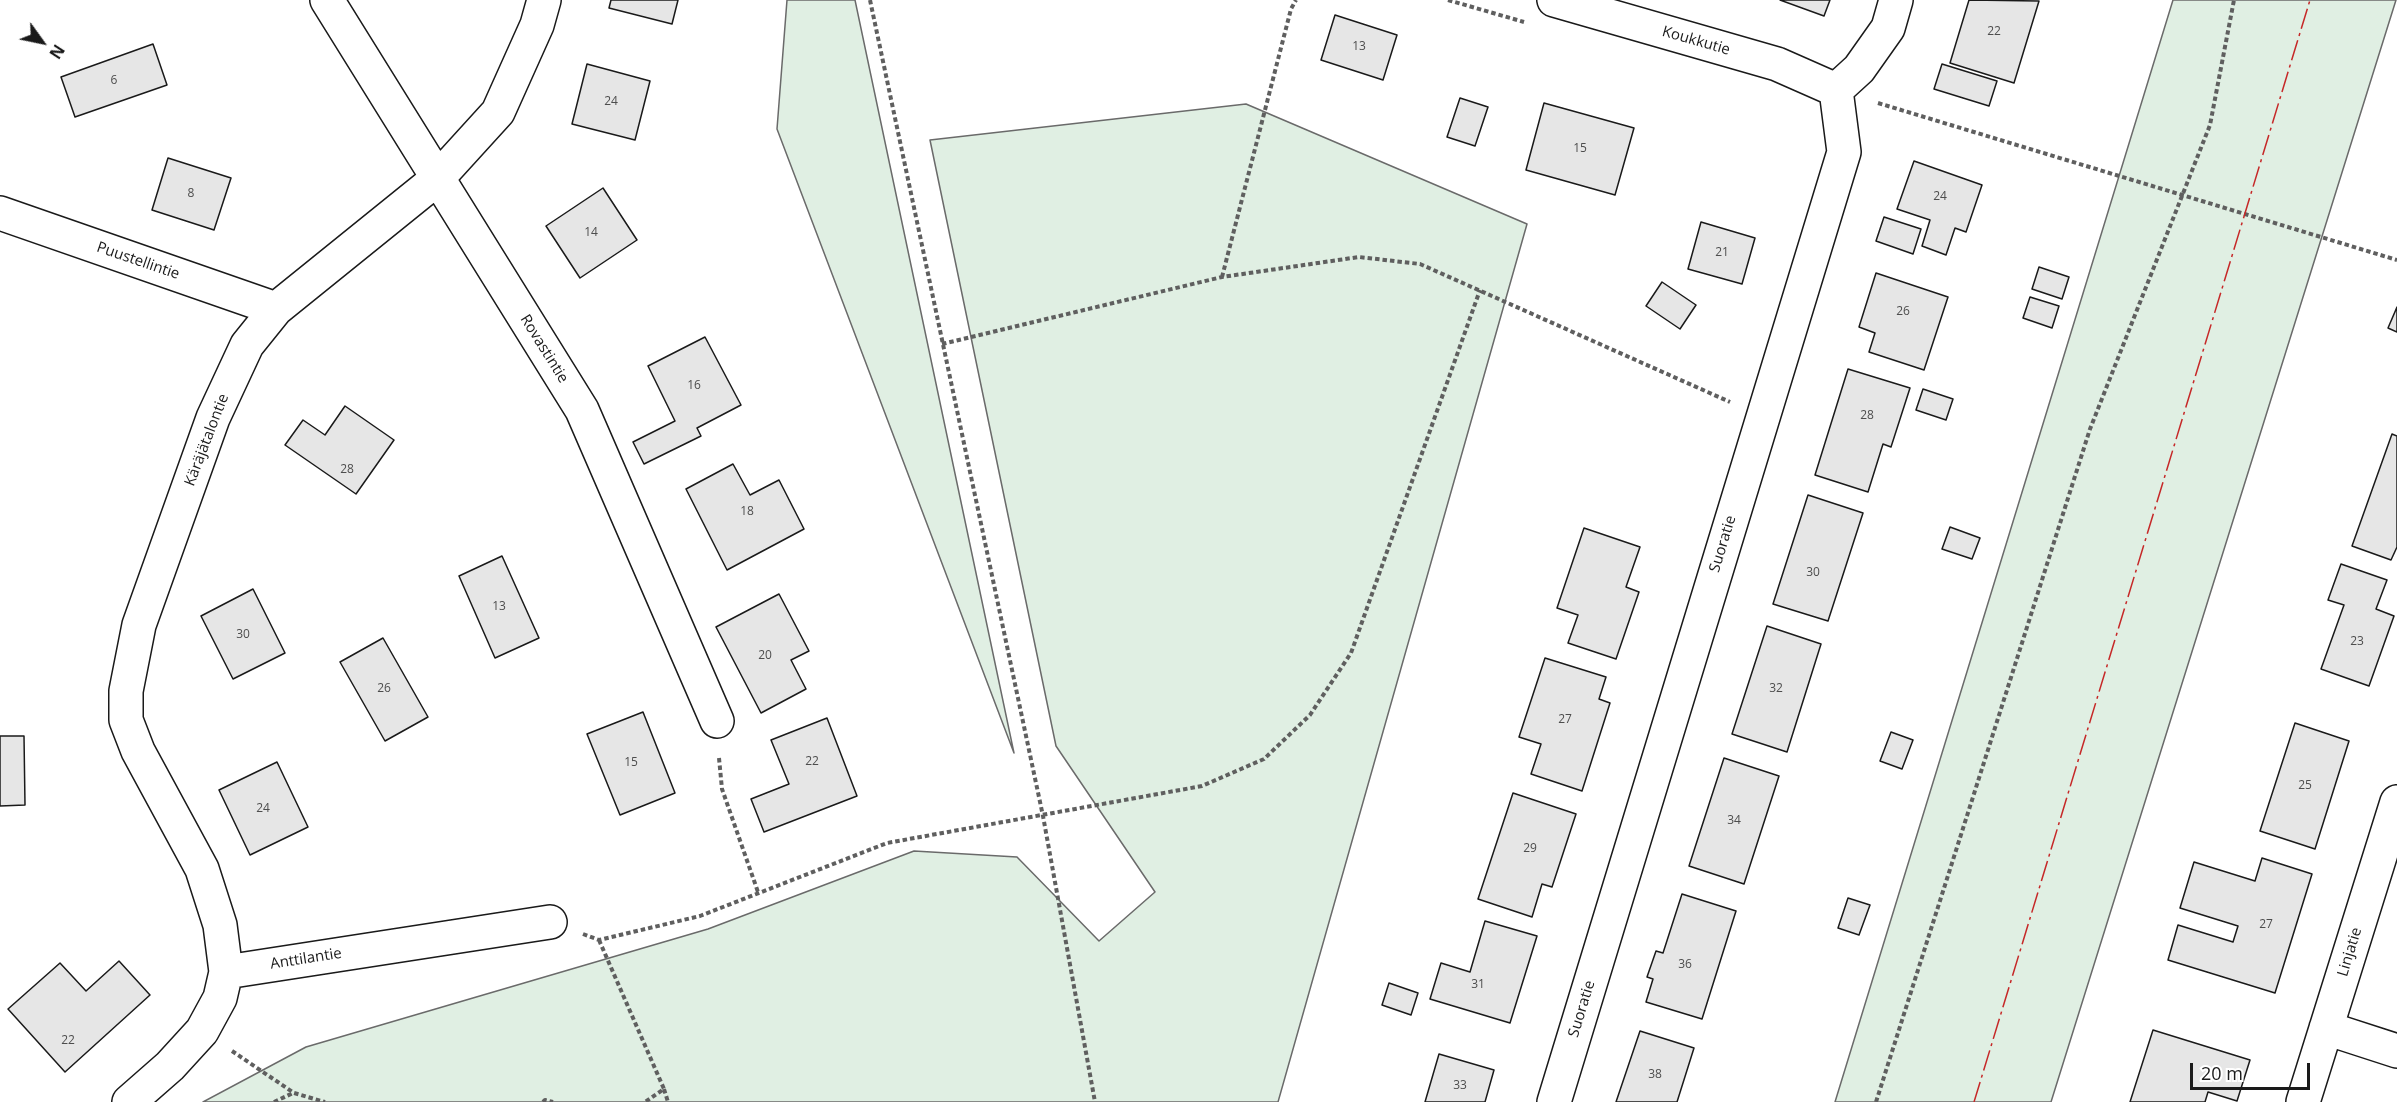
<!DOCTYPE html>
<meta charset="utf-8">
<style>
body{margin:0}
#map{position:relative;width:2397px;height:1102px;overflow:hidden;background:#fff;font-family:"Open Sans",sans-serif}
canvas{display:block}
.north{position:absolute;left:12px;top:12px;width:60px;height:60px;-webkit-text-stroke:4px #fff;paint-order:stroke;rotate:123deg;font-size:16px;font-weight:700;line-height:24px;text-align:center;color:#1a1a1a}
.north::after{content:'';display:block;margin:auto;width:21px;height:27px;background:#1a1a1a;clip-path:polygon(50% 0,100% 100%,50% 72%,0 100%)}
.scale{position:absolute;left:2190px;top:1063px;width:120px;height:27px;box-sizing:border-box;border:3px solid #1a1a1a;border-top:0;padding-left:8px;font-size:18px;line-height:21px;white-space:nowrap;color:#1a1a1a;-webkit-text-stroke:4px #fff;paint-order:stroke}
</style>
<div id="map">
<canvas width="2397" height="1102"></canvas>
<div class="north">N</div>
<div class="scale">20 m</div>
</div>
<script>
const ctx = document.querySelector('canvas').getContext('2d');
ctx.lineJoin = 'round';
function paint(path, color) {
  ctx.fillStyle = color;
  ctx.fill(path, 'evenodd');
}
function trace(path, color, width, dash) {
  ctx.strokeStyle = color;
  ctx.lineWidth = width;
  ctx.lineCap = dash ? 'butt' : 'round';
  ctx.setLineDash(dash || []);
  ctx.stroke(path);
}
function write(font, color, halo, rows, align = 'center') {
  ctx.font = font + ' "Open Sans",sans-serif';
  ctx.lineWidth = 4.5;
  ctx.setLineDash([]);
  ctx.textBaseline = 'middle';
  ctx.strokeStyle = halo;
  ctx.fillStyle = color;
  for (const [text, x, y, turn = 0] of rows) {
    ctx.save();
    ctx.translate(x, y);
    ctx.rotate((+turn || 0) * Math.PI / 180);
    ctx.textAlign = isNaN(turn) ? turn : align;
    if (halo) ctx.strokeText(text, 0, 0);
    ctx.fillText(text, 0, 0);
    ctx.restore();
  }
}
const green = new Path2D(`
 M787 0H855L1014 753 777 129Z
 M2173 0H2396L2051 1102H1835Z
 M1246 104 1527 224 1278 1102H203L306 1047 708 929 914 851 1017 857 1099 941 1155 892 1056 746 930 140Z`);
paint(green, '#e0efe3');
trace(green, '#6a6a6a', 1.5);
const building = new Path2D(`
 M611 0H678L672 24 609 8Z
 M1780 0H1830L1824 16Z
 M1969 0 2039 1 2014 83 1950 63Z
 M1335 15 1397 35 1383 80 1321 60Z
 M153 44 167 85 75 117 61 77Z
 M587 64 650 81 635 140 572 124Z
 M1942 64 1997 81 1989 106 1934 89Z
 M1460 98 1488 107 1475 146 1447 137Z
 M1544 103 1634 128 1615 195 1526 170Z
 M168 158 231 178 214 230 152 210Z
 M1914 161 1982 185 1966 232 1955 228 1946 255 1922 246 1930 220 1897 209Z
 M603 188 637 240 580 278 546 226Z
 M1884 217 1921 229 1913 254 1876 241Z
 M1701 222 1755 238 1742 284 1688 269Z
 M2039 267 2069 277 2062 299 2032 289Z
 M1876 273 1948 297 1924 370 1869 352 1875 333 1859 327Z
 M1662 282 1696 305 1680 329 1646 306Z
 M2030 297 2059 306 2052 328 2023 318Z
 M2397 307V332L2388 328Z
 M705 337 741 405 697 428 701 436 644 464 633 442 675 421 648 366Z
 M1848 369 1910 388 1891 447 1883 444 1868 492 1815 475Z
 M1923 389 1953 399 1946 420 1916 410Z
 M345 406 394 440 356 494 285 445 303 420 325 435Z
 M2392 434 2397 436V547L2391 560 2352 546Z
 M733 464 750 495 779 480 804 529 727 570 686 489Z
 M1808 495 1863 513 1828 621 1773 604Z
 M1950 527 1980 538 1972 559 1942 549Z
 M1584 528 1640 547 1626 587 1639 592 1616 659 1568 643 1578 615 1557 608Z
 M502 556 539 638 495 658 459 576Z
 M2341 564 2387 580 2376 609 2394 616 2369 686 2321 669 2344 605 2328 600Z
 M253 589 285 653 233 679 201 616Z
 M779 594 809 651 791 660 806 689 761 713 716 627Z
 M1767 626 1821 644 1787 752 1732 734Z
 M383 638 428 717 385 741 340 662Z
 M1545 658 1606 677 1599 699 1610 703 1582 791 1531 774 1541 744 1519 737Z
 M643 712 675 793 620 815 587 734Z
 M827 718 857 796 764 832 751 799 789 784 771 740Z
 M2295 723 2349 741 2315 849 2260 831Z
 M1891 732 1913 740 1902 769 1880 761Z
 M0 736H24L25 805 0 806Z
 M1724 758 1779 776 1744 884 1689 866Z
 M277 762 308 827 250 855 219 790Z
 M1513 793 1576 814 1552 887 1542 884 1532 917 1478 899Z
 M2262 858 2312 874 2275 993 2168 960 2178 925 2233 942 2238 926 2180 908 2194 862 2255 881Z
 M1682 894 1736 911 1702 1019 1646 1002 1653 979 1647 977 1656 951 1663 953Z
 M1848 898 1870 905 1859 935 1838 928Z
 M1485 921 1537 936 1510 1023 1430 999 1441 963 1470 972Z
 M119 961 150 995 65 1072 8 1009 60 963 86 991Z
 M1389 983 1418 993 1411 1015 1382 1005Z
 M2153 1030 2250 1060 2237 1101 2208 1092 2205 1102H2130Z
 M1640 1031 1694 1048 1677 1102H1616Z
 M1439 1054 1494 1070 1485 1102H1425Z`);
paint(building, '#e6e6e6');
trace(building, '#1a1a1a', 1.5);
const street = new Path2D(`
 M327 0 582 410 717 721
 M1554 0 1777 64 1836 90
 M0 213 276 309
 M226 972 550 922
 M2326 1028 2397 1051
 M129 1102 170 1066 202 1031 220 998 226 972 220 925 202 869 138 751 126 720V691L139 625 213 418 247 345 276 309 437 179 498 112 537 25 544 0
 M1554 1102 1844 152 1836 90 1859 69 1888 28 1896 0
 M2303 1102 2397 802`);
trace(street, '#1a1a1a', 36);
trace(new Path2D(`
 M870 0 1043 816 1095 1102
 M1448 0 1524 22
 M1878 103 2397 260
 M1222 277 1291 9 1296 0
 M942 344 1222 277 1359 257 1420 264 1730 402
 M719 758 722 789 758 892
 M583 934 599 940 700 916 887 843 1202 786 1264 759 1310 715 1351 653 1480 290
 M599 940 664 1089 645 1102
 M232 1051 294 1093 325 1102
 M664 1089 668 1102
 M274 1102 293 1093
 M543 1102 545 1100 553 1102
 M1876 1102 2090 429 2210 125 2234 0`), '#5f5f5f', 4, [4.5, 3]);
trace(street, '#fff', 33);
trace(new Path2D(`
 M1974 1102 2310 0`), '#c62828', 1.5, [21, 4.5, 3, 4.5]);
write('12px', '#4d4d4d', null, [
 ["22",1994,32],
 ["13",1359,47],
 ["6",114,81],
 ["24",611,102],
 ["15",1580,149],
 ["8",191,194],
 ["24",1940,197],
 ["14",591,233],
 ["21",1722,253],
 ["26",1903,312],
 ["16",694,386],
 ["28",1867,416],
 ["28",347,470],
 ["18",747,512],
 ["30",1813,573],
 ["13",499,607],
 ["30",243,635],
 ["23",2357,642],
 ["20",765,656],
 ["26",384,689],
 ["32",1776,689],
 ["27",1565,720],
 ["22",812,762],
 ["15",631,763],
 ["25",2305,786],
 ["24",263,809],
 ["34",1734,821],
 ["29",1530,849],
 ["27",2266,925],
 ["36",1685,965],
 ["31",1478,985],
 ["22",68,1041],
 ["38",1655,1075],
 ["33",1460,1086]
]);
write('15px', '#1a1a1a', '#fff', [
 ["Koukkutie",1696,41,16],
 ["Puustellintie",138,261,19],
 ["Rovastintie",544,349,58],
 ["Käräjätalontie",207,440,-69],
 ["Suoratie",1723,544,-73],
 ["Linjatie",2350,952,-73],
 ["Anttilantie",306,959,-9],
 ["Suoratie",1582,1009,-73]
]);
</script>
